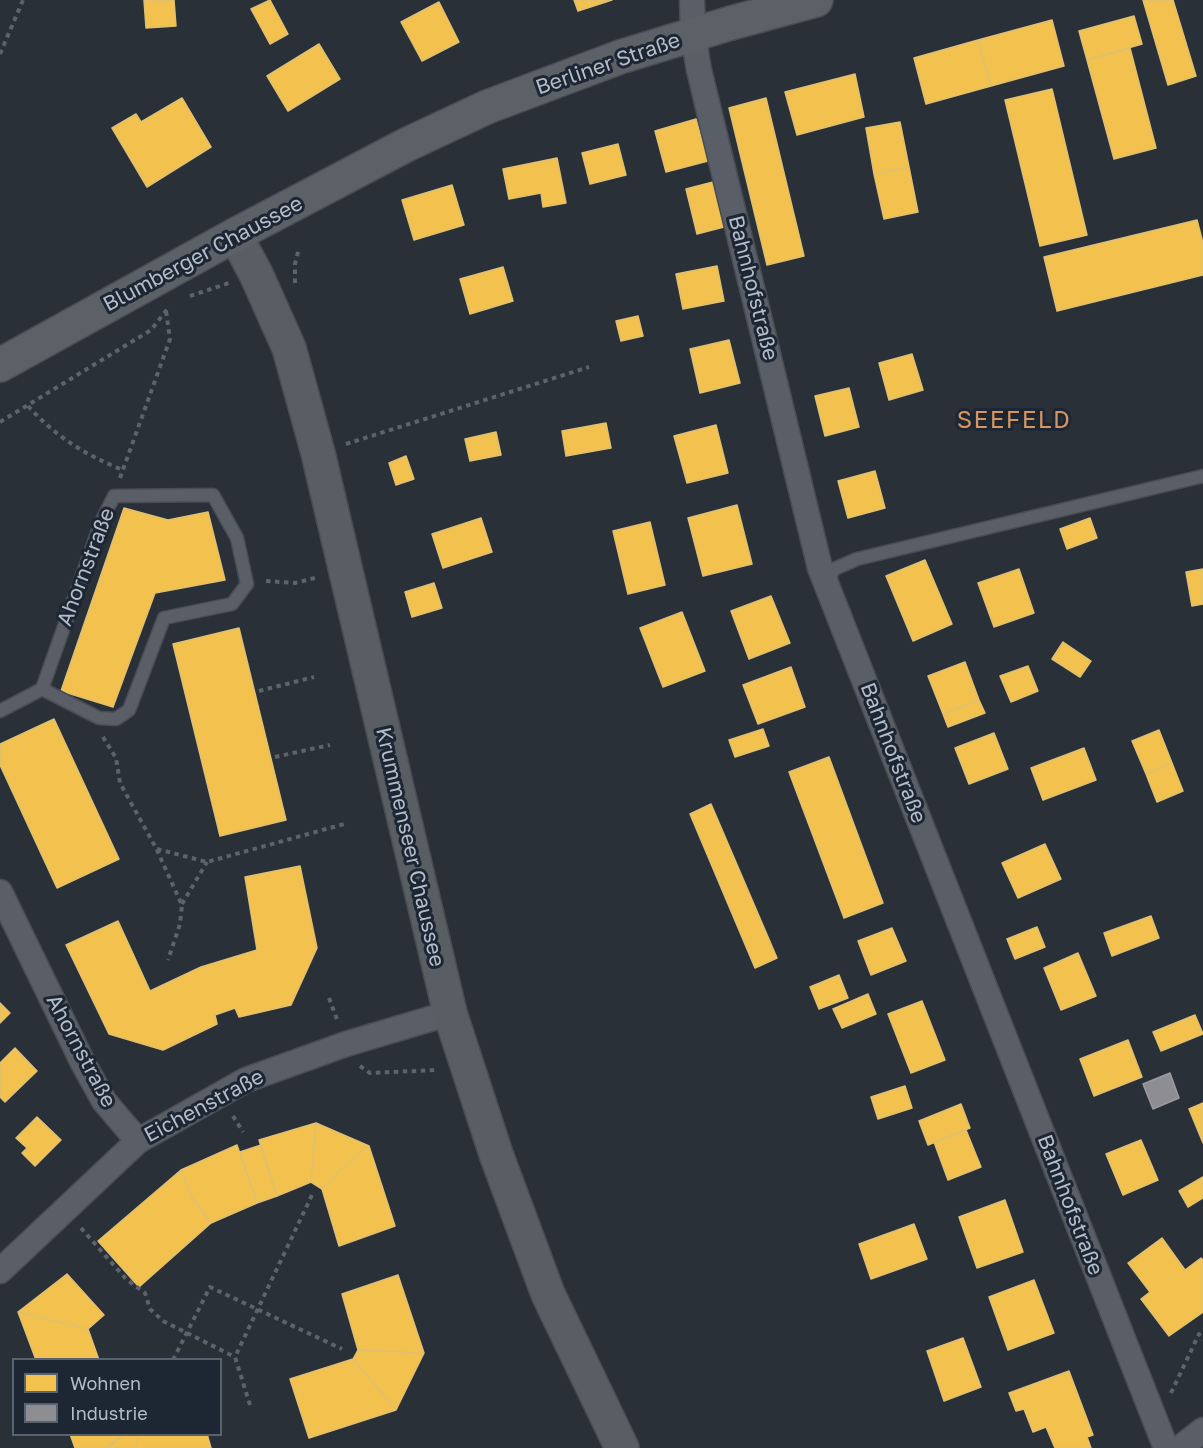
<!DOCTYPE html>
<meta charset="utf-8">
<style>
body{margin:0}
#map{position:relative;width:1203px;height:1448px;overflow:hidden;background:#2a3038;font-family:"Golos Text",sans-serif}
canvas{display:block}
.legend{position:absolute;left:12px;top:1358px;width:210px;height:78px;box-sizing:border-box;background:#1d2633;border:2px solid #59626f;margin:0;padding:8px 10px;list-style:none;font-size:18px;color:#b4bcc9}
.legend li{display:flex;align-items:center;gap:12px;height:30px}
.legend b{width:30px;border:2px solid #59626f}
</style>
<div id="map">
<canvas width="1203" height="1448"></canvas>
<ul class="legend">
<li><b style="height:16px;background:#f2c14e"></b>Wohnen</li>
<li><b style="height:16px;background:#8d8d92"></b>Industrie</li>
</ul>
</div>
<script>
const ctx = document.querySelector('canvas').getContext('2d');
ctx.lineJoin = 'round';
function paint(path, color) {
  ctx.fillStyle = color;
  ctx.fill(path, 'evenodd');
}
function trace(path, color, width, dash) {
  ctx.strokeStyle = color;
  ctx.lineWidth = width;
  ctx.lineCap = dash ? 'butt' : 'round';
  ctx.setLineDash(dash || []);
  ctx.stroke(path);
}
function write(font, color, halo, rows, align = 'center') {
  ctx.font = font + ' "Golos Text",sans-serif';
  ctx.lineWidth = 6;
  ctx.setLineDash([]);
  ctx.textBaseline = 'middle';
  ctx.strokeStyle = halo;
  ctx.fillStyle = color;
  for (const [text, x, y, turn = 0] of rows) {
    ctx.save();
    ctx.translate(x, y);
    ctx.rotate((+turn || 0) * Math.PI / 180);
    ctx.textAlign = isNaN(turn) ? turn : align;
    if (halo) ctx.strokeText(text, 0, 0);
    ctx.fillText(text, 0, 0);
    ctx.restore();
  }
}
const homes = new Path2D(`
 M144 0H174L176 26 146 28Z
 M270 0 288 34 270 44 251 9Z
 M574 0H612L578 11Z
 M1143 0H1173L1196 76 1168 85Z
 M439 2 459 42 422 61 401 22Z
 M1134 16 1142 44 1087 60 1079 31Z
 M1052 20 1064 66 991 86 978 40Z
 M978 40 991 86 926 104 914 58Z
 M319 44 340 79 288 111 267 76Z
 M1130 48 1156 148 1114 159 1087 60Z
 M855 74 864 117 797 135 785 92Z
 M1052 89 1087 235 1040 246 1005 100Z
 M182 98 211 147 147 187 112 128 136 114 141 122Z
 M766 98 804 256 767 265 729 108Z
 M696 119 708 161 666 172 655 131Z
 M900 122 909 167 874 174 866 128Z
 M618 144 626 175 590 184 582 153Z
 M557 158 566 203 543 207 541 193 509 199 503 169Z
 M909 167 918 212 884 219 874 174Z
 M713 182 724 227 697 234 686 189Z
 M452 185 464 225 414 240 402 200Z
 M1197 220 1203 243V275L1057 311 1044 257Z
 M717 266 724 301 683 309 676 274Z
 M503 267 513 301 470 314 460 279Z
 M638 316 643 336 621 341 616 321Z
 M729 340 740 383 700 393 690 349Z
 M912 354 923 390 889 400 879 363Z
 M849 388 859 427 825 436 815 396Z
 M606 423 611 448 566 456 562 431Z
 M716 425 728 473 687 483 674 436Z
 M496 432 501 455 470 461 465 439Z
 M406 456 414 479 396 485 389 463Z
 M875 471 885 508 848 518 838 481Z
 M737 505 752 564 703 576 688 518Z
 M124 508 168 520 208 512 225 580 155 593 113 707 61 691Z
 M481 518 492 552 443 568 432 534Z
 M1090 518 1097 538 1067 549 1060 529Z
 M650 522 665 585 628 594 613 531Z
 M925 560 952 624 913 641 886 576Z
 M1019 569 1034 613 994 627 978 583Z
 M1203 569V604L1192 606 1186 572Z
 M434 583 442 608 412 617 405 592Z
 M771 596 790 643 749 659 731 611Z
 M682 612 705 671 663 687 640 628Z
 M239 628 286 820 220 836 173 644Z
 M1063 642 1091 661 1080 677 1052 659Z
 M965 662 979 700 943 714 928 676Z
 M1028 666 1038 691 1011 702 1000 676Z
 M791 667 805 707 758 724 743 685Z
 M979 700 985 713 948 727 943 714Z
 M54 719 119 859 57 888 0 765V744Z
 M763 729 769 746 735 757 729 740Z
 M1159 730 1172 763 1146 774 1132 741Z
 M994 733 1008 769 969 784 955 748Z
 M1084 748 1096 780 1043 800 1031 768Z
 M829 757 883 903 844 918 789 772Z
 M1172 763 1183 791 1157 802 1146 774Z
 M711 804 777 958 755 968 690 814Z
 M1045 844 1061 879 1018 898 1002 863Z
 M300 866 317 948 291 1005 239 1017 235 1008 215 1015 217 1024 163 1050 109 1034 66 945 118 921 150 991 201 967 257 950 245 877Z
 M1151 916 1159 938 1112 956 1104 933Z
 M1037 927 1045 947 1015 959 1007 939Z
 M892 928 906 961 871 975 858 941Z
 M1078 953 1096 996 1061 1010 1044 968Z
 M839 975 848 998 819 1009 810 987Z
 M868 994 876 1014 842 1028 833 1009Z
 M922 1001 945 1060 911 1073 888 1014Z
 M0 1003 10 1013 0 1023Z
 M1195 1015 1203 1034 1161 1051 1153 1032Z
 M1128 1040 1142 1077 1094 1096 1080 1059Z
 M15 1048 37 1071 5 1102 0 1097V1063Z
 M905 1086 912 1108 878 1119 871 1097Z
 M1203 1103V1143L1189 1109Z
 M961 1104 970 1128 928 1145 919 1121Z
 M37 1117 61 1140 35 1166 22 1153 27 1148 16 1138Z
 M316 1123 369 1146 342 1168 322 1189 311 1182Z
 M316 1123 311 1182 277 1196 259 1140Z
 M966 1130 981 1167 948 1180 934 1142Z
 M1141 1140 1158 1180 1123 1195 1106 1154Z
 M237 1145 257 1203 211 1223 192 1197 181 1170Z
 M261 1145 277 1196 257 1203 240 1152Z
 M369 1146 395 1226 339 1246 322 1189 342 1168Z
 M181 1170 192 1197 211 1223 139 1287 98 1241Z
 M1203 1177V1198L1188 1207 1179 1191Z
 M1005 1200 1023 1252 977 1268 959 1217Z
 M914 1224 927 1259 871 1279 859 1244Z
 M1162 1238 1185 1270 1201 1258 1203 1260V1312L1169 1336 1141 1299 1150 1292 1128 1263Z
 M67 1274 104 1315 88 1329 18 1312Z
 M398 1275 424 1353 358 1350 342 1294Z
 M1034 1280 1054 1333 1008 1350 989 1297Z
 M18 1312 88 1329 99 1360H36Z
 M963 1338 981 1387 944 1401 927 1351Z
 M358 1350 424 1353 396 1410 353 1359Z
 M353 1359 396 1410 309 1438 290 1379Z
 M1069 1371 1093 1435 1087 1437 1091 1448H1055L1046 1427 1033 1432 1024 1409 1016 1411 1009 1393Z
 M70 1434H124L106 1448H75Z
 M124 1434H138L137 1448H108Z
 M138 1434H207L211 1448H137Z`);
paint(homes, '#f2c14e');
trace(homes, '#dfc073', 1.5);
const industry = new Path2D(`
 M1170 1073 1179 1098 1153 1109 1143 1084Z`);
paint(industry, '#8d8d92');
trace(industry, '#999ba2', 1.5);
const lane = new Path2D(`
 M827 583 834 569 857 559 1203 476
 M0 711 42 689 101 522 114 496 213 495 237 538 247 584 232 604 164 618 129 710 116 719 99 718 42 689`);
const street = new Path2D(`
 M692 0 693 34 699 70 820 568 1166 1448
 M0 892 83 1063 104 1101 138 1141
 M0 1271 138 1141 246 1080 346 1044 450 1013
 M1180 1448 1203 1430`);
const secondary = new Path2D(`
 M235 235 256 274 289 348 318 453 450 1013 496 1154 548 1294 622 1448`);
const primary = new Path2D(`
 M0 365 235 235 406 145 487 107 620 57 731 23 816 0`);
trace(lane, '#484c53', 15);
trace(street, '#484c53', 27);
trace(secondary, '#484c53', 36);
trace(primary, '#484c55', 36);
trace(new Path2D(`
 M0 54 23 0
 M295 283V264L299 248
 M190 296 229 283
 M28 406C55 436 85 455 123 470
 M0 422 151 330 169 307
 M346 444 589 367
 M120 478 170 339 166 311
 M266 581 295 583 315 578
 M259 691 314 677
 M103 737 116 758 120 783 156 848 182 905 180 924 168 960
 M275 757 330 745
 M157 849 207 862 348 823
 M182 904 207 862
 M329 998 338 1022
 M360 1066 370 1073 437 1070
 M233 1116 243 1132
 M81 1228 126 1279 145 1293 150 1309 163 1321 235 1357
 M173 1360 210 1287 342 1349
 M1171 1393 1199 1334 1203 1340
 M250 1405 235 1357 312 1195`), '#5d636a', 4, [4.5, 4.5]);
trace(lane, '#5a5e66', 12);
trace(street, '#5a5e66', 24);
trace(secondary, '#595d64', 33);
trace(primary, '#5c6168', 33);
write('21px', '#b4bcc9', '#1d2633', [
 ["Berliner Straße",608,64,-19],
 ["Blumberger Chaussee",203,254,-28],
 ["Bahnhofstraße",753,288,76],
 ["Ahornstraße",86,567,-69],
 ["Bahnhofstraße",893,753,69],
 ["Krummenseer Chaussee",410,847,77],
 ["Ahornstraße",81,1051,62],
 ["Eichenstraße",204,1106,-28],
 ["Bahnhofstraße",1070,1205,69]
]);
ctx.letterSpacing = '1.5px';
write('24px', '#d59563', '#1d2633', [
 ["SEEFELD",1014,420]
]);
ctx.letterSpacing = '0px';
</script>
